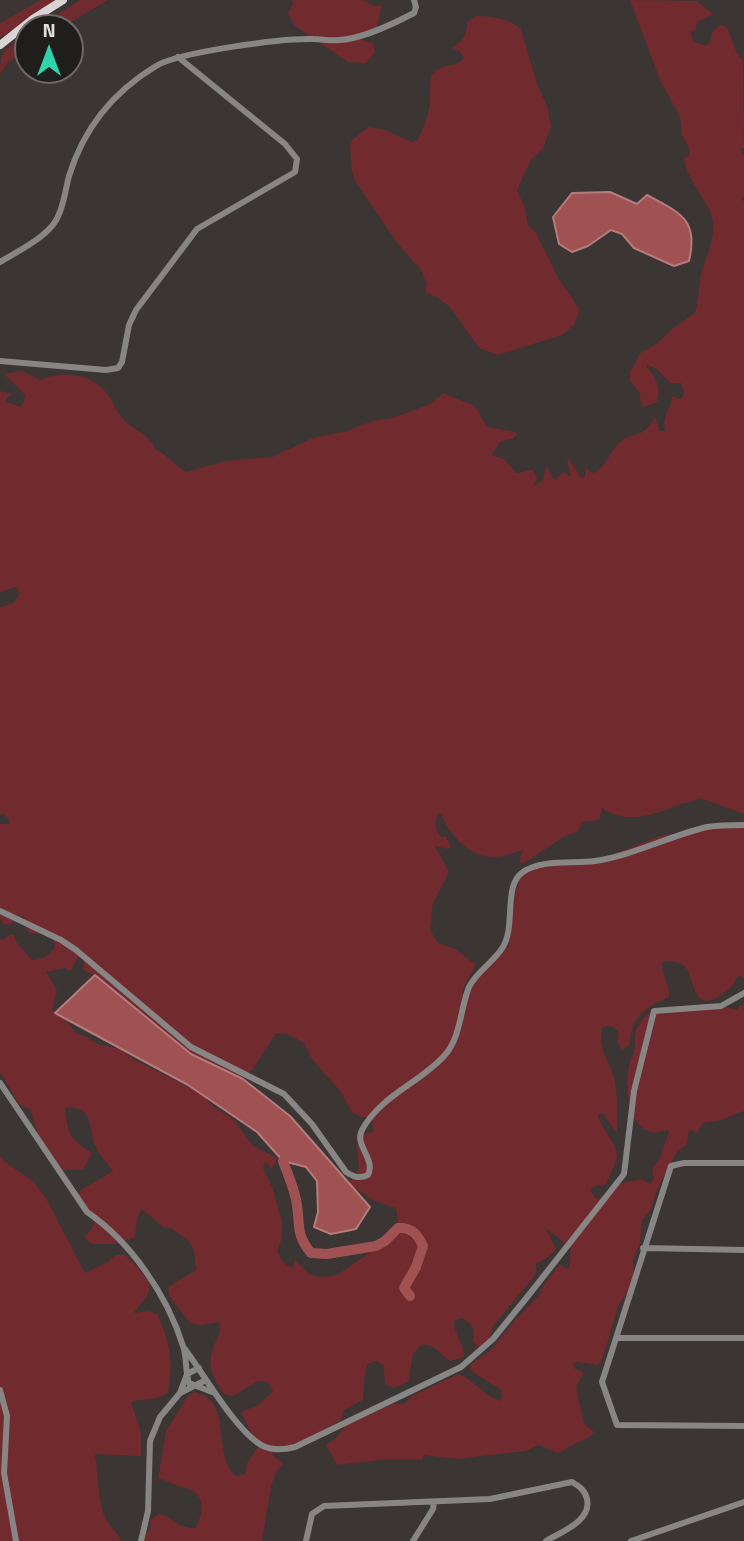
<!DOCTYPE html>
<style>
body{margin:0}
#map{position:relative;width:744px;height:1541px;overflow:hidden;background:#3b3534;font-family:"Titillium Web",sans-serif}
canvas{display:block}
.north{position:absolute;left:14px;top:14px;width:70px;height:70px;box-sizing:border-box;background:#201d1d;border:2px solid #6e6a6a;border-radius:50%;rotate:0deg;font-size:19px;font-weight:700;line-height:28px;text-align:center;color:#e2dede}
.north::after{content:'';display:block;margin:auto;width:24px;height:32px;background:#2fd4aa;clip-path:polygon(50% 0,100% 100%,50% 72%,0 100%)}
</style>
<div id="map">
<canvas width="744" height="1541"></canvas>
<div class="north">N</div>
</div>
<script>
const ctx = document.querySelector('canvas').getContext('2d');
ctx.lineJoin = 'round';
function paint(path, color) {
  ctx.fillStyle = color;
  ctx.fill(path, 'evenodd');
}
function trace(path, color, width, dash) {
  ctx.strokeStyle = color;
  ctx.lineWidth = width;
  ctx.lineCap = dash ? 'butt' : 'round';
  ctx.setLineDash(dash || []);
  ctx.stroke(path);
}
paint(new Path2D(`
 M41 0H61L0 38V23Z
 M80 0H108L61 28H37Z
 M291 0H363L374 6H382C376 24 383 30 361 39L373 44 375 52 366 63 348 62 294 25 288 13 294 2Z
 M630 0 697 1 713 14 697 22 696 29 691 32 693 41 705 46 710 43 712 32 720 25 727 27 736 51 743 61 744 148H740L744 155V198L742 200 744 201V814L700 798C693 802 686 802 678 805 655 815 625 825 602 808L599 820 583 822 577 832 565 836 522 864 519 861 523 850C514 852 505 857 495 857 469 857 450 836 441 814L438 813C435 821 435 830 441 837L446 836 451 847 448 849 435 846 449 872 433 903 430 930 438 943 455 949 475 964C474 976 461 983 463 997L480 975 508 947 516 890 521 877 530 869 604 858 660 836 744 824V978L738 975C734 987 730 988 721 995 690 1016 696 974 683 965 677 961 668 961 662 962 661 976 671 984 669 997 644 1008 633 1016 629 1045L622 1050 618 1042V1031L610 1025 602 1028C598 1056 610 1057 615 1082 618 1099 617 1115 617 1133L604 1116 606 1114H599L598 1117C614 1152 627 1144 606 1184L592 1187 591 1191 597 1200 621 1183 642 1179 650 1184 654 1178 652 1170 659 1159 669 1132 667 1130C629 1145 623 1087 630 1061 631 1058 634 1055 634 1051 636 1046 634 1041 635 1035 637 1023 648 1012 658 1008H714L722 1006 737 1010 740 1005 744 1006V1111L721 1120 703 1123 697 1133 689 1129 687 1144 676 1153 657 1190 651 1209 642 1221 640 1243 633 1260 634 1275 638 1279 634 1290 626 1294 618 1306 603 1358 598 1365 576 1362 573 1365 574 1368 584 1373 576 1386 584 1424 594 1432 592 1435 558 1453 539 1445 526 1451 457 1459 424 1455 423 1460 387 1459 337 1465 326 1445 335 1439 348 1423 393 1404H405L410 1397 458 1374C476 1381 483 1395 500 1401L502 1396 501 1390 470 1370 471 1364 491 1350 515 1320 540 1294 541 1289 558 1266 562 1265 564 1268 569 1269 571 1248 546 1228 556 1249 550 1256 536 1264V1274L493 1326 488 1341 479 1348 473 1341C475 1329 473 1324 462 1318L454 1321C454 1335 464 1343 464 1357L451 1361C439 1355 436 1343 421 1345L413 1354 408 1382 394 1388 385 1384 384 1366 376 1361 368 1364 365 1373 363 1400 344 1410 341 1420 301 1443 272 1454 283 1464 276 1472 271 1487 262 1541H142L145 1533 151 1529 150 1520 159 1514C177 1518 173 1528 196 1528 206 1505 204 1492 179 1486 170 1484 167 1479 158 1479L166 1431 187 1397 194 1392C235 1400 211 1457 236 1476L245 1474 247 1463 258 1447 241 1412 258 1405 273 1391 267 1382 258 1381 233 1396 224 1394C214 1381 206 1365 213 1348 217 1337 222 1333 219 1322L201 1325 190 1323 169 1296 168 1287 196 1270 194 1250 189 1241 172 1229 163 1227 142 1209 137 1218 135 1237 114 1244H91L84 1237 91 1230 95 1221 76 1198 81 1190 113 1171C108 1164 100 1156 96 1147 87 1130 96 1105 65 1108 68 1134 69 1139 92 1153L83 1170H62L38 1136 31 1110 19 1104 0 1072V939L3 940 9 935H14L17 943 32 960C43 960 51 955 55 946L52 937 43 934 29 933 23 915 9 925 3 924 0 918V824H9L10 821 4 814H0V607L14 603 20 593 16 587 0 592V391L12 394 6 398 7 402 20 407 23 404 25 395 4 374 22 371 40 380C61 370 91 373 106 392 113 401 116 412 124 420 135 432 150 434 156 450 168 455 174 465 186 472L226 461 272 457 313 438 347 431 372 421 392 418 430 404 443 393 475 406 487 427 516 432 517 435 513 438 500 442 492 455 504 459 516 473 533 470 537 478 533 486 543 480 546 465 554 480 564 472 571 477 567 462 569 459 582 479 585 476V468L593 473C607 467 609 452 619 443 633 430 642 441 655 417L660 431H665C662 413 672 410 672 396L680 399C686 395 683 389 681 383H670L657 369 647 364V367C656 378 662 388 657 402L644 407 641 405 640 393 630 381V372L640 353 656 344 673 328 695 313C699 301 698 288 701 275 706 254 719 234 710 212 702 193 686 178 684 158L689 155 690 150 682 135 680 117 660 80ZM81 956 84 963 83 970 94 975V985L225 1080 239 1078 252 1070 276 1033 287 1034 304 1043 311 1058 340 1091 352 1112 361 1117 372 1119 373 1132 356 1135 359 1168 349 1184 375 1201 396 1208 398 1223 394 1232 380 1246 337 1275 322 1277 310 1275 295 1260 292 1268 284 1263 277 1252 282 1238V1223L273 1189 263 1168 265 1161 272 1169 277 1158 253 1146 233 1119 214 1107 202 1094 135 1060 119 1049 98 1044 85 1036 77 1034 65 1020 52 1010 57 990 46 972 64 968 71 971 77 958Z
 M476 16C491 16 510 19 521 29L537 84 547 106 551 127 543 149 531 160 517 190 525 208 528 225 536 233 559 279 580 310 574 325 562 335 498 355 479 348 450 307 438 298 425 292 427 284 421 270 398 244 357 184 352 172 350 146 352 140 369 127 385 130 412 142 418 140C423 129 427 119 429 108 431 99 428 83 432 75 440 62 458 69 464 57L458 50 452 48C463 41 467 35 467 22Z
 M28 34V51L8 62 0 74C0 47 7 48 28 34Z
 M0 1155 5 1162 33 1181 46 1198 85 1273 108 1262 115 1255H126C134 1266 155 1278 148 1294 145 1300 138 1306 134 1313L149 1311 158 1315C170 1345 174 1360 168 1393 157 1401 144 1398 131 1402L141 1432V1456L95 1454C98 1473 98 1501 105 1517 109 1526 117 1531 121 1541H0Z`), '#712a2d');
const water = new Path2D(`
 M610 192 637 204 647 195C680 213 699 219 689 261L674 266 634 248 622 234 611 230 588 246 572 252 559 244 553 217 572 193Z
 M95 975 191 1054 243 1079 290 1116 370 1207 356 1229 331 1234 314 1227 318 1212 317 1181 306 1167 283 1161 257 1132 188 1085 55 1013Z`);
paint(water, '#a05253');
trace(water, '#b47c7d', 2);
trace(new Path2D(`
 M283 1161C288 1175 295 1190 297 1205 300 1226 296 1235 311 1253L327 1254 376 1246 385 1241 398 1228C412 1227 418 1235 423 1246L416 1267 404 1288 410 1296`), '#a05253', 10);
trace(new Path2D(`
 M0 262C17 252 39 241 52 226 63 213 65 191 69 176 84 127 113 92 156 66 179 52 283 38 313 39 322 39 330 41 339 40 361 39 395 23 414 13L416 7 414 0
 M0 361 106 370 118 368 122 362 129 325 136 310 197 229 295 172 297 159 285 144 178 57
 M0 911 61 940 76 950 191 1047 284 1094 312 1124 346 1172C354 1177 359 1179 368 1175 376 1159 354 1145 362 1130 380 1096 421 1082 444 1056 461 1038 460 1009 469 987 477 971 494 962 503 947 516 925 503 885 523 872 542 859 573 864 595 861 634 855 669 836 707 827 719 825 732 825 744 825
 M0 1083 87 1212C131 1242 167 1295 183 1346 187 1357 185 1371 189 1383L212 1392
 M744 1163H684L671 1166 602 1382 617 1425 744 1426
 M643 1248 744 1250
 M616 1338H744
 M185 1349C203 1373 237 1433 263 1446 274 1451 284 1450 295 1447L461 1367 493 1339 528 1296 624 1174 634 1091 654 1011 721 1006 744 993
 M0 1390 7 1416 4 1473 16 1541
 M180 1393 206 1380
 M141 1541 148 1511 150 1441 160 1417 180 1393 187 1374 199 1368
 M306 1541 312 1514 324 1506 490 1499 572 1482C579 1486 585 1490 587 1499 592 1521 561 1532 546 1541
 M413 1541 433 1509 434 1502
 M631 1541 744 1502`), '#888585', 6);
trace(new Path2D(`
 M0 45 33 19 63 0`), '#dad3d3', 8);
</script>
